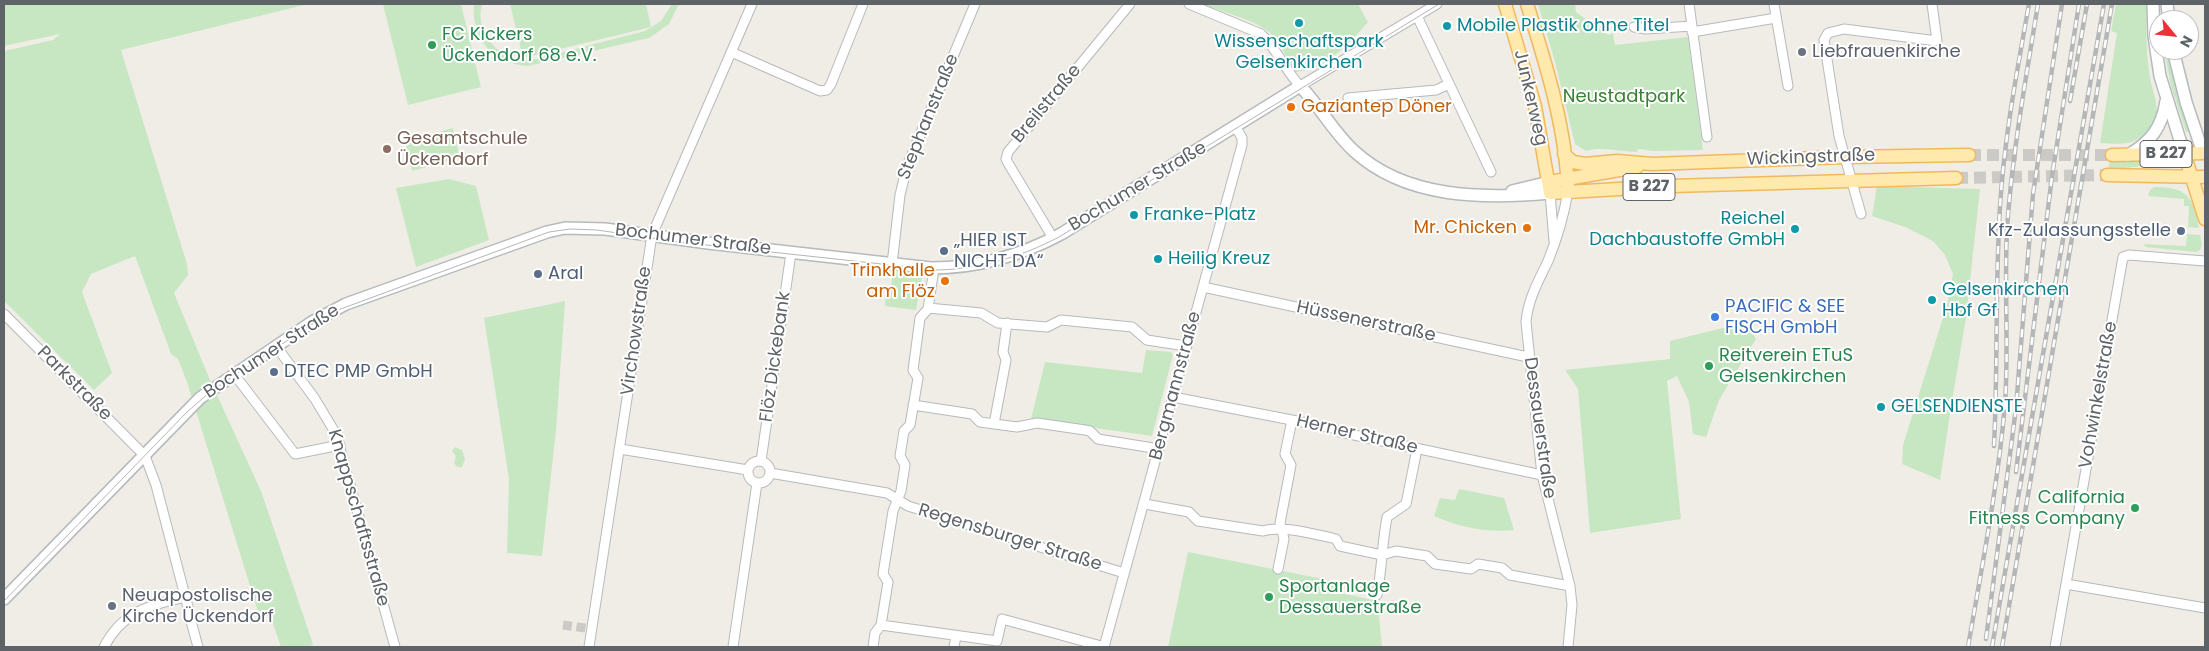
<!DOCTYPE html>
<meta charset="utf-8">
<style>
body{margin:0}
#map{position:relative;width:2209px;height:651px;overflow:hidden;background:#f0ede6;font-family:Poppins,sans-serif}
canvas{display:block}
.frame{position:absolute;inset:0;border:5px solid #5e6367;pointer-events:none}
.north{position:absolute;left:2149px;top:10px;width:50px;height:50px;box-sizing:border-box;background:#fff;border:1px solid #bfc1c2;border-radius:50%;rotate:118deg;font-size:14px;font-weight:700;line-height:20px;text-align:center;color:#5e6367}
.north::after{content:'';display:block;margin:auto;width:18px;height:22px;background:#eb3238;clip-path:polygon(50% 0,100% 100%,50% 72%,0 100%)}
</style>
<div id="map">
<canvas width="2209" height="651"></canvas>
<div class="frame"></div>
<div class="north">N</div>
</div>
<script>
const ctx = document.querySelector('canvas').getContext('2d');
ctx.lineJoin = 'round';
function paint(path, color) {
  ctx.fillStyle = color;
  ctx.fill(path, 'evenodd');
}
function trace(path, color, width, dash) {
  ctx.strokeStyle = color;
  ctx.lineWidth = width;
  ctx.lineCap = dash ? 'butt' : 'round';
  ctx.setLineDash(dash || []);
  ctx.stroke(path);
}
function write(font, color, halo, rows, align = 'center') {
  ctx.font = font + ' Poppins,sans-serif';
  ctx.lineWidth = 4;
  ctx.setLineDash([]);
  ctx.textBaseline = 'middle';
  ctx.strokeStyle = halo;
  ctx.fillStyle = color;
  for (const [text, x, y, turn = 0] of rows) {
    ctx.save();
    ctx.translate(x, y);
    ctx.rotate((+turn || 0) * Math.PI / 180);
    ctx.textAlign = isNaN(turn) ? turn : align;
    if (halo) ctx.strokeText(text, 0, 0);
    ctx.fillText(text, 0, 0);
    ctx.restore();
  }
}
paint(new Path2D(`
 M4 4H308L121 50 187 264 188 275 174 293 210 380 261 491 313 644 309 647H281L269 612 259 615 187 382 178 359 171 354 135 256 91 274 82 292 112 373 94 390 4 301V51L53 40 60 34 4 46Z
 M383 4H461L481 87 408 105Z
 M474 4H482C475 28 493 53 516 59 523 61 530 59 536 59L645 31 661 21 672 4H679L669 24 649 38 528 66C493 64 471 39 474 4Z
 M510 4H646L651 27 523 58Z
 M1201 4H1358L1368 22C1349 44 1325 70 1295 72 1287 59 1280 43 1269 32 1257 21 1218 10 1201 4Z
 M1538 4H1575L1576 12 1608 35 1613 33 1615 45 1688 37 1703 150 1654 151 1638 149 1637 152C1621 152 1601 146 1586 151L1575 144 1555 62Z
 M2116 4H2147C2146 27 2146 48 2149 71 2151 90 2161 106 2155 125H2152C2136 147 2124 144 2100 143L2117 33 2111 31Z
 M2164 50H2169L2192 132H2186L2171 86Z
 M453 128 460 158 412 171 406 146 410 144 409 140Z
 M2110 159H2167L2169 166H2142L2108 170Z
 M449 179 476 186 489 240 416 267 396 188Z
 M1877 186 1980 189 1966 318 1952 401 1940 480 1902 464 1903 445 1947 305 1953 274 1945 255 1933 241 1905 227 1872 216Z
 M2154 187C2188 187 2193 197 2199 228L2188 227 2189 206H2184V199L2148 196 2150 190Z
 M2187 234 2200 235 2202 245 2200 250 2196 252 2146 247 2143 244 2186 246Z
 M893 272 922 275 916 310 885 306 886 288H891Z
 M565 301 556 430 542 556 507 553 509 479 484 318Z
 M1747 322 1756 339 1719 400 1706 437 1693 434 1689 402 1677 376 1667 381 1681 519 1590 533 1578 389 1565 370 1670 359V341Z
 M1146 350 1171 352 1173 355 1152 436 1031 419 1045 362 1142 373Z
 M455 447 462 450 465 459 462 467H457L454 463 456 456 452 451Z
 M1459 489 1504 498 1514 530C1487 533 1459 527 1434 516L1440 498 1455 500Z
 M1188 552 1338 582 1336 592 1382 602 1379 616 1382 647H1168Z`), '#c7e7c3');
trace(new Path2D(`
 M563 625 592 629`), '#cccac6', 9, [9, 4.5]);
trace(new Path2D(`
 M1969 155H2112
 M1956 178 2107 175`), '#cccac6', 12, [12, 6]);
const street = new Path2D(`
 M1189 4 1261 34C1277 49 1285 70 1300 86L1437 4
 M1689 4 1707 137
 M1774 4 1788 86
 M1417 16 1491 172
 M1634 27 1646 29 1692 26
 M1692 32 1776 18
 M731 52 820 91 827 90 831 84 863 4
 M1348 98 1436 90 1449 84
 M1568 191C1564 215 1557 239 1548 261 1538 282 1528 299 1526 322L1542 475 1570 586 1572 605 1568 647
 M1550 193 1554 241
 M1861 214 1839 136 1824 40 1828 33 1844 29 1937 41 1932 4
 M1053 238 1008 163 1006 159 1008 152 1130 4
 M892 264 900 195 907 166 975 4
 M1203 287 1528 357
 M928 308 981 313 998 323 1047 327 1061 320 1132 327 1147 340 1186 346
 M4 314 145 456 156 485 190 615
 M276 346 315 399 336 434 395 647
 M234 374 295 454 340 445
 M1173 397 1333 428 1340 432 1542 475
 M913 405 972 414 980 422 1017 427 1037 423 1085 430 1090 431 1098 439 1159 449
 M994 424 1006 360 1003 352 1007 323
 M620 449 748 470
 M748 472a11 11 0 1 1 22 0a11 11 0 1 1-22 0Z
 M761 461 791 253
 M770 473 887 493 908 506 1124 573
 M1145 504 1189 512 1198 521 1263 531C1282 525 1312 534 1332 538
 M1336 539 1340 546 1382 555 1396 551 1427 556 1435 564 1471 569 1478 564 1502 568 1510 575 1570 586
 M1278 569 1284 539 1280 523 1291 465 1285 454 1292 420
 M2066 584 2205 608
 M1377 595C1382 569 1382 543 1387 517L1406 504 1417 449
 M191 621 198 647
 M881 625 997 641 1002 619 1105 647
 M104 647C123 611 148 606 185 597
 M589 647 652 235 752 4
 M733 647 757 483
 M873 647 875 633 881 625 888 582 883 574 893 511 901 491 905 465 900 456 904 431 910 425 918 378 913 370 920 318 928 309 934 268
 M954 647 956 636
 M1104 647 1242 145V138L1235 126
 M2055 647 2123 257 2129 255 2205 261`);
const secondary = new Path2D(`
 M2153 4 2154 36 2160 76 2184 153
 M2167 4 2169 20
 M2173 50 2186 102 2203 153
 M2128 155C2151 142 2162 127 2166 101
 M1512 191 1549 182
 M4 599 200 398 312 322 346 304 547 232 565 228 605 229 708 243 931 268C976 268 1020 256 1061 234L1300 86C1320 106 1333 132 1354 151 1406 199 1484 199 1550 193`);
const primary = new Path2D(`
 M1505 4 1535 106 1550 193 1671 186 1956 178
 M1527 4C1546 64 1566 128 1568 191
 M2184 153 2205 219
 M1564 154 1573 162 1585 164 1617 161 1652 164 1845 157 1969 155
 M2112 155 2205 153
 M2107 175 2205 177
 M1549 182 1637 167`);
trace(street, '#b7b9bd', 11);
trace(secondary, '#b5babe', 14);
trace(primary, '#f2b85d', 15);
trace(street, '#fff', 9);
trace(secondary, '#fff', 11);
trace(primary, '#ffe9ad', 12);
trace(new Path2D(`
 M4 601 187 412 210 392 238 373 314 323 338 310 549 232 570 229 597 230 679 242 937 270C980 269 1021 257 1059 237L1439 4`), '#b5b6b7', 1);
const rail = new Path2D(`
 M2070 101 2087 4
 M1994 446C1998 367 1995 287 2000 207 2004 139 2017 71 2029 4
 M2016 472 2052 176 2079 4
 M1986 639 2016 408 2033 194 2062 4
 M1968 647C1982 566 1998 485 2005 404 2009 346 2004 287 2007 229 2012 154 2026 78 2038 4
 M1992 647 2104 4
 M2002 647 2112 4`);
trace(rail, '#b5b6b7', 4.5);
trace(rail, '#fff', 2.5, [8]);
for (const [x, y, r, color] of [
 [1299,23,5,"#0f9aa8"],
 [1447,26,5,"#0f9aa8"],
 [432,45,5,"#2e9e5b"],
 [1802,52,5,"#6b7280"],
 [1291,107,5,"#e8710a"],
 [387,149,5,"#8d6e63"],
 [1134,215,5,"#0f9aa8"],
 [1527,228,5,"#e8710a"],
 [1795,229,5,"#0f9aa8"],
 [2181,231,5,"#5c6f8a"],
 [944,251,5,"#5c6f8a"],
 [1158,259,5,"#0f9aa8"],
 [538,274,5,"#5c6f8a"],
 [945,281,5,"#e8710a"],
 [1932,300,5,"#0f9aa8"],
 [1715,317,5,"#3f7fe0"],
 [1709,366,5,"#2e9e5b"],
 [274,372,5,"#5c6f8a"],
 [1881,407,5,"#0f9aa8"],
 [2135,508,5,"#2e9e5b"],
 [1269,597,5,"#2e9e5b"],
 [112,606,5,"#6b7280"]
]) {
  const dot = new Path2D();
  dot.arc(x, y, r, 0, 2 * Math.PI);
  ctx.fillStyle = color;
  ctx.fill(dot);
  trace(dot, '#fff', 2);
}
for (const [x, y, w] of [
 [2166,154,52],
 [1649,187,52]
]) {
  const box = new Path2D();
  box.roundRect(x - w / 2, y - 13.5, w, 27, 4);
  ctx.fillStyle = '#fff';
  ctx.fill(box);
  trace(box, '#5e6367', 1);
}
write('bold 16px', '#5e6367', null, [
 ["B 227",2166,154],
 ["B 227",1649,187]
]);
write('18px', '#0d838f', '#fff', [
 ["Mobile Plastik ohne Titel",1457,26],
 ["Wissenschaftspark",1299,42,"center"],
 ["Gelsenkirchen",1299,63,"center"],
 ["Franke-Platz",1144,215],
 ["Reichel",1785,219,"right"],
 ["Dachbaustoffe GmbH",1785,240,"right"],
 ["Heilig Kreuz",1168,259],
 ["Gelsenkirchen",1942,290],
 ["Hbf Gf",1942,311],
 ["GELSENDIENSTE",1891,407]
], 'left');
write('18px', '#27864d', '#fff', [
 ["FC Kickers",442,35],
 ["Ückendorf 68 e.V.",442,56],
 ["Reitverein ETuS",1719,356],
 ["Gelsenkirchen",1719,377],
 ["California",2125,498,"right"],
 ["Fitness Company",2125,519,"right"],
 ["Sportanlage",1279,587],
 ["Dessauerstraße",1279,608]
], 'left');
write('18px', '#5b616d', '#fff', [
 ["Liebfrauenkirche",1812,52],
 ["Neuapostolische",122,596],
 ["Kirche Ückendorf",122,617]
], 'left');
write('18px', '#388133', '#fff', [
 ["Neustadtpark",1624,97]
]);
write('18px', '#5e6367', '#fff', [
 ["Junkerweg",1530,98,77],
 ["Breilstraße",1047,104,-50],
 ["Stephanstraße",929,117,-68],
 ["Wickingstraße",1811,158,-2],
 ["Bochumer Straße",1138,187,-31],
 ["Bochumer Straße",693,240,7],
 ["Hüssenerstraße",1366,322,12],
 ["Virchowstraße",637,331,-82],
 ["Bochumer Straße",272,352,-33],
 ["Flöz Dickebank",776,357,-82],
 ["Parkstraße",74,384,45],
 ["Bergmannstraße",1176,386,-75],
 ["Vohwinkelstraße",2099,395,-80],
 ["Dessauerstraße",1539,428,82],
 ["Herner Straße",1357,435,13],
 ["Knappschaftsstraße",358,518,74],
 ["Regensburger Straße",1010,538,17]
]);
write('18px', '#c56008', '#fff', [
 ["Gaziantep Döner",1301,107,"left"],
 ["Mr. Chicken",1517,228],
 ["Trinkhalle",935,271],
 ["am Flöz",935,292]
], 'right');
write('18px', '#785e54', '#fff', [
 ["Gesamtschule",397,139],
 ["Ückendorf",397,160]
], 'left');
write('18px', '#4e5e75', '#fff', [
 ["Kfz-Zulassungsstelle",2171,231,"right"],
 ["„HIER IST",954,241],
 ["NICHT DA“",954,262],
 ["Aral",548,274],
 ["DTEC PMP GmbH",284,372]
], 'left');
write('18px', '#366cbe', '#fff', [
 ["PACIFIC & SEE",1725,307],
 ["FISCH GmbH",1725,328]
], 'left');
</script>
